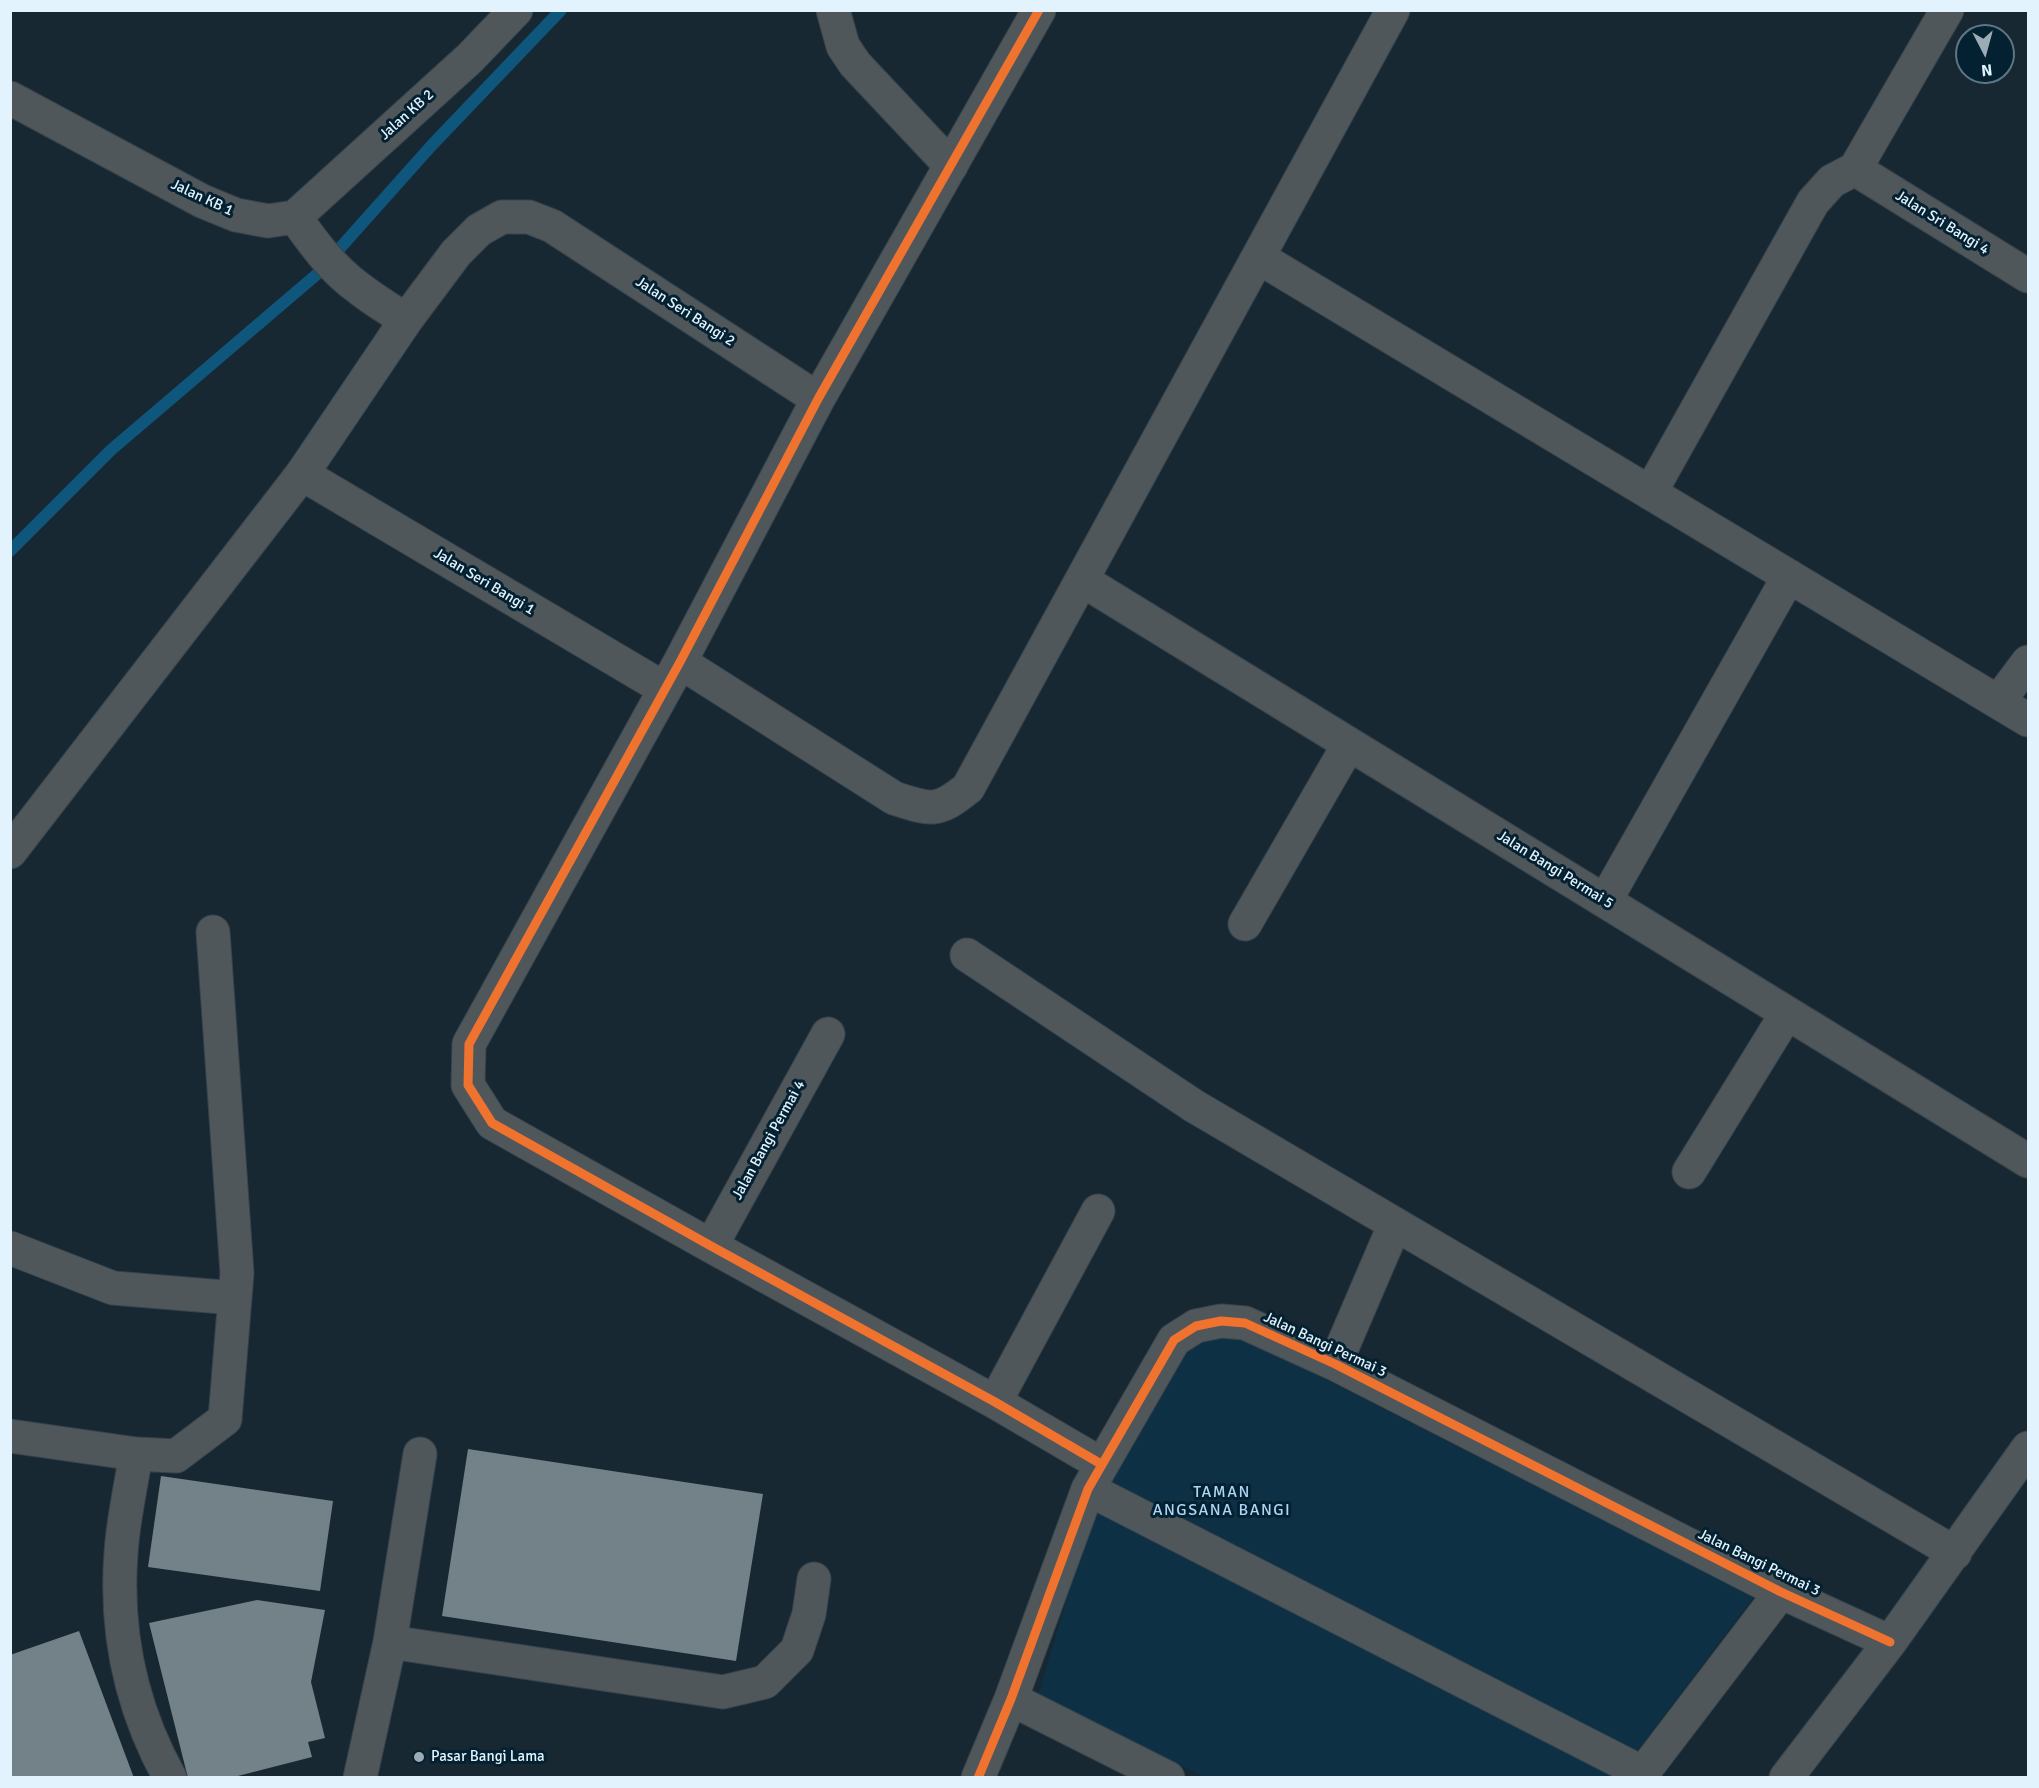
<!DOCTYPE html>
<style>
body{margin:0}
#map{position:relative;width:2039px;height:1788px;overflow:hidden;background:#182832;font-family:Signika,sans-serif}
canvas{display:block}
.frame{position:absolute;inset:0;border:12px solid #e2f3fe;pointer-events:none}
.north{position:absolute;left:1955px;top:24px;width:60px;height:60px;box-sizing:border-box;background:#042132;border:2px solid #5d7584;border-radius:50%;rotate:174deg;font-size:16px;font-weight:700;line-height:24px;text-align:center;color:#e2f3fe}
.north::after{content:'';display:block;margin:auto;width:21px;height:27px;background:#9bacb7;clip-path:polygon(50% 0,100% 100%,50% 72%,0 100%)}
</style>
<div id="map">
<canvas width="2039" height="1788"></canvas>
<div class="frame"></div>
<div class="north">N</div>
</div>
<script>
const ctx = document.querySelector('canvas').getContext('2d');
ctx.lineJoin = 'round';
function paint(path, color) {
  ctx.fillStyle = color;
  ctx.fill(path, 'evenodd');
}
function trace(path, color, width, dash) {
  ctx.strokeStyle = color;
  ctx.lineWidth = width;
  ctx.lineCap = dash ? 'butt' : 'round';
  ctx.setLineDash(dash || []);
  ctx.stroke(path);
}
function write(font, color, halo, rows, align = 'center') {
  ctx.font = font + ' Signika,sans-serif';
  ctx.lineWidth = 6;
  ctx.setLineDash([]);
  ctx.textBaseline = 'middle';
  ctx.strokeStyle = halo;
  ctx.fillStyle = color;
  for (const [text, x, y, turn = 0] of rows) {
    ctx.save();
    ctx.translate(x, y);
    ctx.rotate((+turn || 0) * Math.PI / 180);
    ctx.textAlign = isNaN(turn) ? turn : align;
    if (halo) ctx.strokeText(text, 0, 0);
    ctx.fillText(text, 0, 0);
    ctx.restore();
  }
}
paint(new Path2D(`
 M1240 1336 1754 1597 1617 1777H1204L1038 1696 1093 1511 1186 1354 1210 1337Z`), '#0d3044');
trace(new Path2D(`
 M10 551 111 450 316 275 432 145 561 10`), '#0e567c', 12);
paint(new Path2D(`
 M468 1449 763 1494 736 1661 442 1616Z
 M161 1476 333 1501 320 1591 148 1567Z
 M257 1600 325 1610 311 1682 325 1738 308 1742 312 1757 230 1778H188L149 1623Z
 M79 1631 134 1778H10V1655Z`), '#738189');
const minor = new Path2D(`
 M833 10 843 46 855 64 951 166
 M1039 10 818 399 680 662 469 1044 468 1085 492 1123 711 1246 995 1402 1101 1464
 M10 98 202 201 236 215 268 221 295 217C314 244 333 270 360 289 375 301 391 310 406 320
 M1855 169 2028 276
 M295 217 470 58 516 10
 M1258 257 2028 720
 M302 474 665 689
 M1650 493 1813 202 1832 181 1855 169 1947 10
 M1082 580 2028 1161
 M680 662 894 798C931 810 937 813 968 788L1393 10
 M1998 702 2028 662
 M10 852 302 474 406 320 456 253 479 230 502 217H529L552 226 818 399
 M1605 901 1789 576
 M1245 924 1349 744
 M967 955 1194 1106 1955 1553
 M1689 1172 1787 1013
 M711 1246 828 1034
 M10 1248 113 1288 235 1298
 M1335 1364 1395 1224
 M995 1402 1098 1211
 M10 1436 136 1454C131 1486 123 1520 121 1553 115 1632 131 1708 170 1778
 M136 1454 176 1456 225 1419 237 1273 213 932
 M1088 1489 1643 1773
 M390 1642 723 1692 765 1682 797 1650 809 1614 814 1579
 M1011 1699 1168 1778
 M360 1778 390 1642 420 1454
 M978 1778 1011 1699 1088 1489 1174 1340 1196 1326 1221 1321 1245 1323 1335 1364 1781 1592 1890 1642
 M1639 1778 1781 1592
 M1786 1778 1890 1642 2028 1448`);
trace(minor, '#37444d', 35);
trace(minor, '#50575b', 33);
trace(new Path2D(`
 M1039 10 818 399 680 662 469 1044 468 1085 492 1123 711 1246 995 1402 1101 1464
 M978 1778 1011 1699 1088 1489 1174 1340 1196 1326 1221 1321 1245 1323 1335 1364 1781 1592 1890 1642`), '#ef722f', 9);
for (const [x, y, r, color] of [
 [419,1757,6,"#9bacb7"]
]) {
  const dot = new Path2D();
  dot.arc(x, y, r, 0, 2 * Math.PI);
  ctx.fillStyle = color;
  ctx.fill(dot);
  trace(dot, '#042132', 2);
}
write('15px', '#e2f3fe', '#042132', [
 ["Jalan KB 2",407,115,-42],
 ["Jalan KB 1",202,198,25],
 ["Jalan Sri Bangi 4",1942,223,32],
 ["Jalan Seri Bangi 2",685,312,33],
 ["Jalan Seri Bangi 1",484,582,31],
 ["Jalan Bangi Permai 5",1555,870,32],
 ["Jalan Bangi Permai 4",769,1140,-61],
 ["Jalan Bangi Permai 3",1325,1345,25],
 ["Jalan Bangi Permai 3",1759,1563,26]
]);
write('15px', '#e2f3fe', '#042132', [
 ["Pasar Bangi Lama",431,1757]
], 'left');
ctx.letterSpacing = '1.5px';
write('16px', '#aed7f5', '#042132', [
 ["TAMAN",1222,1493],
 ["ANGSANA BANGI",1222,1511]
]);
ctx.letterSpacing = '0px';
</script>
